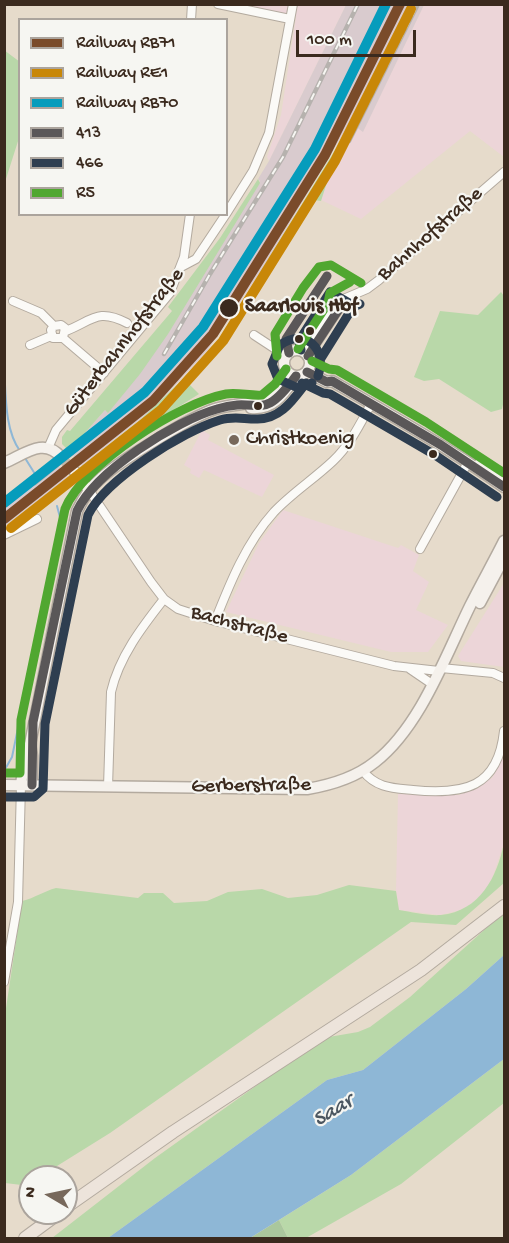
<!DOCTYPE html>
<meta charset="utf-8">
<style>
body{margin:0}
#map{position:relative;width:509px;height:1243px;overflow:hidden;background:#e6dbcb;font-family:"Gochi Hand",sans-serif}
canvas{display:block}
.frame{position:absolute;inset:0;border:6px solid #3b2a1e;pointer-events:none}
.legend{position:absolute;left:18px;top:18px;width:210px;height:198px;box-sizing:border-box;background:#f6f6f2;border:2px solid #aba49d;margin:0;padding:8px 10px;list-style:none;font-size:18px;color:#3b2a1e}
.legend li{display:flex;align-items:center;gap:12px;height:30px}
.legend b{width:30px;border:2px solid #aba49d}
.north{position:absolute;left:18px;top:1165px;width:60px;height:60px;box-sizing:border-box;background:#f6f6f2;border:2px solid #aba49d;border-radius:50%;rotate:279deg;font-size:16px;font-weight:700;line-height:24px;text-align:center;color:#3b2a1e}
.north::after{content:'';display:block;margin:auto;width:21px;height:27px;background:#77685b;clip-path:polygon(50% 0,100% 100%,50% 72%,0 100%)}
.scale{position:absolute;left:296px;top:30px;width:120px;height:27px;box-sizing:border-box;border:3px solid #3b2a1e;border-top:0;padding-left:8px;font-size:18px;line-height:21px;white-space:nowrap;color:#3b2a1e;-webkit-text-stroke:4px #f6f6f2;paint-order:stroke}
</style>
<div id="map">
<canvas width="509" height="1243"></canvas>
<div class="frame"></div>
<ul class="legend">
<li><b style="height:8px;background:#7a4b2a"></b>Railway RB71</li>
<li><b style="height:8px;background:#c88708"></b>Railway RE1</li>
<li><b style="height:8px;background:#069cbc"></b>Railway RB70</li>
<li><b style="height:8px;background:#5a5758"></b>413</li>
<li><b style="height:8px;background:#2e3e50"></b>466</li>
<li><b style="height:8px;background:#50a730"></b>R5</li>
</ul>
<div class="north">N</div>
<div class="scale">100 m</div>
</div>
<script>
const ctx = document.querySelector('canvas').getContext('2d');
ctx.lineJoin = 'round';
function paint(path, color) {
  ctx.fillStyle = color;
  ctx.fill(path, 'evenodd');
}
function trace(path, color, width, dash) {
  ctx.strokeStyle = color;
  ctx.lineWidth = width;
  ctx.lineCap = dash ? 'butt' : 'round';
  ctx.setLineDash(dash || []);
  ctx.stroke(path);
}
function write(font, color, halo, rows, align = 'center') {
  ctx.font = font + ' "Gochi Hand",sans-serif';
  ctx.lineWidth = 4.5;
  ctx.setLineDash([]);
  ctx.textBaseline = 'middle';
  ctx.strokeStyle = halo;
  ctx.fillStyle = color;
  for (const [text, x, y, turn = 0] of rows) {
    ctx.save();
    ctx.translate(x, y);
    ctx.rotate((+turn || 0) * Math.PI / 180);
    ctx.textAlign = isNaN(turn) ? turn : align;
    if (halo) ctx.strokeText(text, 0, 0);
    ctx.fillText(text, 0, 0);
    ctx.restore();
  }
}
paint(new Path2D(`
 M233 5H346L269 161 267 157 281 115 296 17Z
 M424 5H504V157L470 131 361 219 321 200 323 190 353 126 363 131Z
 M202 430 210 435 208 440 274 475 262 497 204 470 199 478 190 473 191 469 184 465Z
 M283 510 398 548 401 545 419 555 413 571 429 582 416 610 448 625 428 652H391L226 612 259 543Z
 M504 583V667L461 661 458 656Z
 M504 756V843L492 879 483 894 465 909 440 915 399 910 396 891 398 794 459 795 492 778Z`), '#ecd5d8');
paint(new Path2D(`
 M346 5H424L363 132 352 124 347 127 263 268 207 351 153 409 82 466 69 451 105 410 108 412 260 181 258 179 269 161Z
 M55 462 68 477 5 526V506Z`), '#d9cbce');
paint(new Path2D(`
 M4 50 20 62 19 138 5 182Z
 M351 124 353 126 330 173 321 201 307 199 264 278 259 274Z
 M258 179 260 183 168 334 140 374 108 413 105 410 69 451 62 444V437L67 430 70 431 172 311 168 307 220 238Z
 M501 292 504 296V400L502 409 491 412 439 379 424 381 414 377 440 311 478 315Z
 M181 381 190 385 199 394 143 429 123 452 87 472 82 466 140 420Z
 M504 843V883L456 925 411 922 110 1133 57 1166 47 1177H30V1186L5 1183V1015L22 901C35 898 44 891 56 888L138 898 144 893H163L174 903 207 901 228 892 262 889 288 898 317 895 349 885 396 891 399 910C412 912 428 916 441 915 480 911 497 877 504 843Z
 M504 912V955L466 989 363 1070 327 1080 108 1238H52L155 1158 323 1038 358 1032 370 1027 410 997Z
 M504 1059V1103L401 1184 306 1238H288L279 1220 351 1175Z`), '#b9d8a9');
paint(new Path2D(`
 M279 1220 288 1238H250Z`), '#aac79d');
paint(new Path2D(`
 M504 955V1059L351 1175 250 1238H108L327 1080 363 1070 466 989Z`), '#8eb7d6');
trace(new Path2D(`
 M4 366C6 392 4 429 20 451
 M25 458 35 474
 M4 771 12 757 61 521 57 506`), '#8eb7d6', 2);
trace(new Path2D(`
 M61 457 75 472`), '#c4b8a8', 10, [10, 5]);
const street = new Path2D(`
 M218 4 290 19
 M191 20 192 4
 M226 214 253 171 269 133 293 4
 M181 267 196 259 226 214
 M13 301 41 313 54 326
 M66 331C93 320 98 308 127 323
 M254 335 286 356
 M63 338 65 328 61 325 54 326 51 330 53 338H63L104 373
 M30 345 51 336
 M302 351 334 303 367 289 379 280 504 172
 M308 356 341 306 340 300
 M49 446 56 430 170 293 184 257 190 214
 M89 490 151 582 164 599 178 609 215 621 394 666 439 671
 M4 535 37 519
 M420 549 467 464
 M215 621C230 583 246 543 274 512 292 493 314 479 333 461 350 445 360 424 371 404
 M441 668 493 673 504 678
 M410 669 432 684
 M363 771C376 788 393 788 413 790 464 795 498 788 504 731
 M108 787 111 692C119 657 142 627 164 599
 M4 982 18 902 21 785`);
const secondary = new Path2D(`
 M284 363a13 13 0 1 1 26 0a13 13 0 1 1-26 0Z
 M307 372 327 382 332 381C391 415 449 448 504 487
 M251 408C273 410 283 395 294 379
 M4 463C25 454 44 437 61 457
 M480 463 504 475
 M75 472 89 490
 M480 603 504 558
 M30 744 32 756V785
 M4 785 307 789C331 785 355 778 375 762 420 727 445 657 470 606 481 584 493 563 504 541
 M21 785 25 754 30 744 77 511C83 498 90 487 101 478 121 460 191 417 215 409 244 400 276 410 287 371`);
const primary = new Path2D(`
 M66 1207 173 1132 421 970 504 906
 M25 1238 59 1213`);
trace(street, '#b3aa9f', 10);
trace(secondary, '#b3aa9f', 13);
trace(primary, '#b3aa9f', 14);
trace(street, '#fbfaf7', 8);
trace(secondary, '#f5f1ec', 10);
trace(primary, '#ede4db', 12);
const rail = new Path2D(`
 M349 141 418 4
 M164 354 210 274 283 157 358 4
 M35 483 98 432`);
trace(rail, '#b6b2ae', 4.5);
trace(rail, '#f6f6f2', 2, [7]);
trace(new Path2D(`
 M289 353 286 339 327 276
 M308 356 341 306 340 300
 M307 372 327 382 332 381 441 445 504 487
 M32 785 33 722 77 511C96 471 175 421 217 409 261 395 260 425 296 376`), '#5a5758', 9);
trace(new Path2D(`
 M301 350 299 341 330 292 349 303
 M318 363 353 307 360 304
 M302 383 323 393 330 394 435 455 497 497
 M312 383 298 388 278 379 272 364 280 345C305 327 328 349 318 376
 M4 797H34L43 789 45 724 88 515C106 479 182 432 220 420 233 416 243 419 256 419 280 420 293 400 306 383`), '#2e3e50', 9);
trace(new Path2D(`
 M298 349 328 303 330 293 350 282
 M277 356 275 334 303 288 319 267 331 265 361 283
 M312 361 329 369 337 370 426 422 504 473
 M4 773H20L21 720 65 509C83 464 179 403 226 394 238 392 250 396 262 395L275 384 286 369`), '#50a730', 9);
trace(new Path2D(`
 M4 519 153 401 213 334 325 155 400 4`), '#7a4b2a', 10);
trace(new Path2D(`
 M11 528 161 410 223 341 335 161 411 9`), '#c88708', 10);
trace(new Path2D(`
 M4 503 145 392 203 327 315 149 386 4`), '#069cbc', 10);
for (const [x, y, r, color] of [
 [229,308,10,"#3b2a1e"],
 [310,331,5,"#3b2a1e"],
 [299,339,5,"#3b2a1e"],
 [258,406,5,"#3b2a1e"],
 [234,440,6,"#77685b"],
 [433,454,5,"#3b2a1e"]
]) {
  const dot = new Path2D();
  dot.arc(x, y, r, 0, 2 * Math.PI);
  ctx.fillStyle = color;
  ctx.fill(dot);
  trace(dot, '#f6f6f2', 2);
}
write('21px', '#3b2a1e', '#f6f6f2', [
 ["Bahnhofstraße",431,235,-41],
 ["Güterbahnhofstraße",125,343,-52],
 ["Bachstraße",239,626,15],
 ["Gerberstraße",251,787,-1]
]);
write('bold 21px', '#3b2a1e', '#f6f6f2', [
 ["Saarlouis Hbf",245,308]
], 'left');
write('21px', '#3b2a1e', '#f6f6f2', [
 ["Christkoenig",246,440]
], 'left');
write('italic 22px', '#4b5660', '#f6f6f2', [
 ["Saar",334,1112,-32]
]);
</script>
